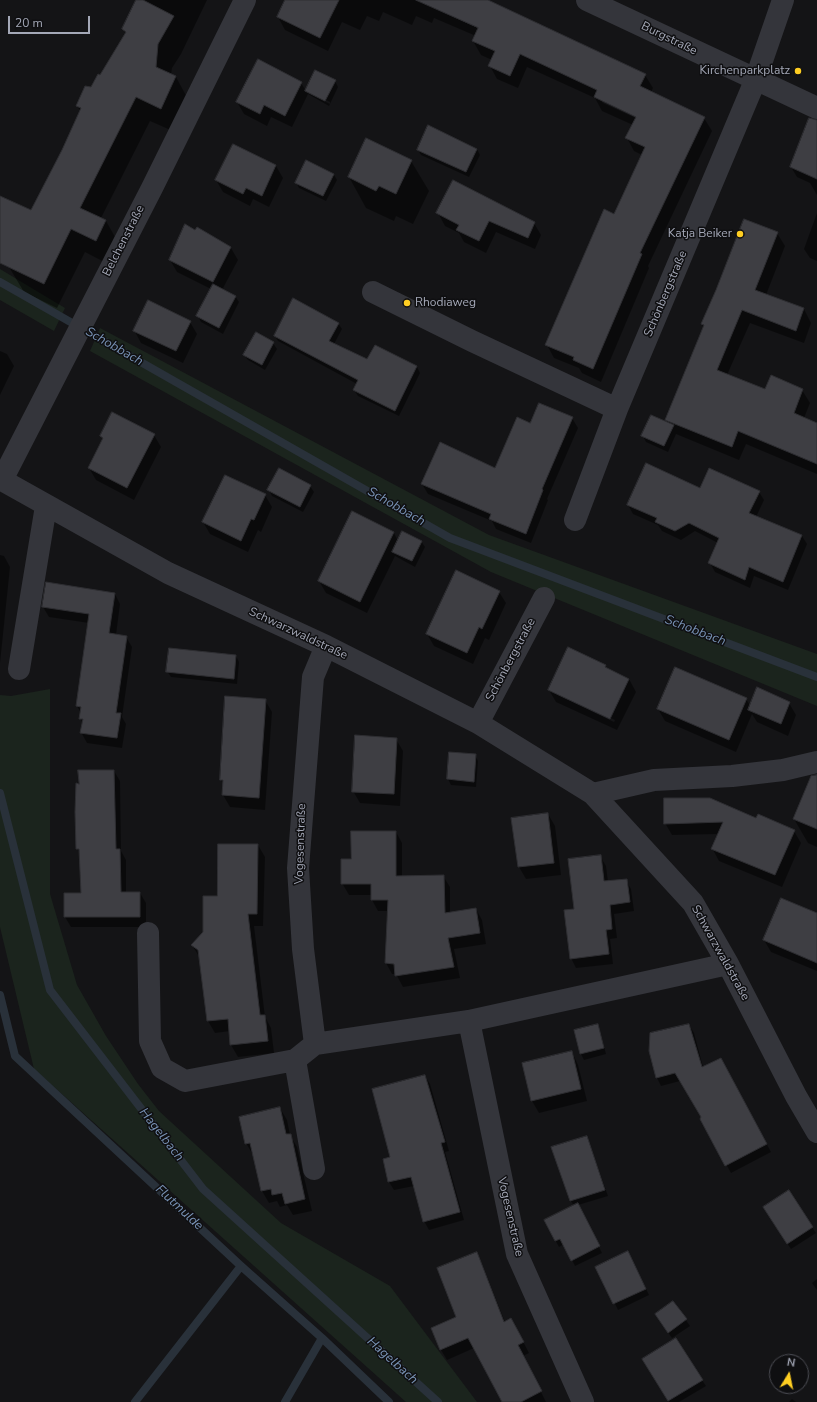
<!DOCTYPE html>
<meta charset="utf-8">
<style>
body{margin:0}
#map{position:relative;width:817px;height:1402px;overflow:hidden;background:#141416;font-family:"Nunito Sans",sans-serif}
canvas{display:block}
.north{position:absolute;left:769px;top:1354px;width:40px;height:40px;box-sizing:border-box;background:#0f0f11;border:1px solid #4b4c53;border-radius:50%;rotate:10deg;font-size:11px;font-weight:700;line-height:16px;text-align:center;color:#a4a8b7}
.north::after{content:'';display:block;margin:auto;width:14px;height:18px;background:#ffce22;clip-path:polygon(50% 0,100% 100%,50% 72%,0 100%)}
.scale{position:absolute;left:8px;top:16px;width:82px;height:18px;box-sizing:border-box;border:2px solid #a4a8b7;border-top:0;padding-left:5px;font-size:12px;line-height:14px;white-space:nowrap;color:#a4a8b7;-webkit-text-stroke:3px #0f0f11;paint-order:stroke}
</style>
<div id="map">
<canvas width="817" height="1402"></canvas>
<div class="north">N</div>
<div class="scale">20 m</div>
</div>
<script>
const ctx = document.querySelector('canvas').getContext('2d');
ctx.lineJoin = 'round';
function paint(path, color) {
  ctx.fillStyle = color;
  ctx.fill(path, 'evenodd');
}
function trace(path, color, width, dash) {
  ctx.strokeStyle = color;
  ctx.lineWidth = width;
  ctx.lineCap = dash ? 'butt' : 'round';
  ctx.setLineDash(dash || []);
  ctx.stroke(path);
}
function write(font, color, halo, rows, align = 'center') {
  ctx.font = font + ' "Nunito Sans",sans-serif';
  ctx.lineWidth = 3;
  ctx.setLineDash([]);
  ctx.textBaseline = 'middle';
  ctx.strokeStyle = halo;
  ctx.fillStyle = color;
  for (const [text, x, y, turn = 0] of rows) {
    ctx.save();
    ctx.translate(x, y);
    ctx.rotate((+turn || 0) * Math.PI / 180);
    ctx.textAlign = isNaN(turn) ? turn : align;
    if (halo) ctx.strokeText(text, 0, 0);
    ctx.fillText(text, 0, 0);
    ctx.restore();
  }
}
paint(new Path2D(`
 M0 269 65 308 54 331 0 300Z
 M100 328 489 535 817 654V706L491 572 90 351Z
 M50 689V894L77 985 106 1036 138 1084 159 1111 281 1223 390 1286 477 1402H406L34 1069 0 927V695L11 696Z`), '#1b241d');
paint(new Path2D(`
 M137 0H207L181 54 172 68 171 75 176 77 189 101 175 132 150 121 101 218 106 221 119 244 110 265 85 252 57 308 24 292 0 252V197L31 211 63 151 81 112 77 106 101 76 126 34 123 29Z
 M286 0H484L645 75 653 88 651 92 704 118 712 131 648 266 649 268 601 382 582 373 579 368 554 358 547 345 614 215 642 155 634 151 627 138 633 125 602 111 595 98 527 67 518 88 497 79 490 66 492 60 481 55 473 41 476 36 434 18 432 23 416 16 412 25 383 12 379 21 367 16 360 30 342 22 328 51 285 30 278 17ZM600 99 641 118 640 120 603 103Z
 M316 72 335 81 338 87 329 106 308 94 292 127 271 117 267 126 244 114 237 102 301 83 306 91ZM310 92 330 102V104L310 94Z
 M367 140 411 161 429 191 413 224 396 216 394 221 366 208 349 177Z
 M817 145V195L810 183 797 177 791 167Z
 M477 149 480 155 469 177 421 155 418 150Z
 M276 166 283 178 269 207 253 199 250 206 223 192 216 180Z
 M334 175 337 180 326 201 299 188 296 182Z
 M438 213 534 223 541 235 535 249 496 232 486 253 464 242 459 233 445 226Z
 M817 213V261L810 258 804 249Z
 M196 231 231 248 238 260 222 290 235 296 239 302 223 334 201 322 198 316 211 289 177 272 170 260Z
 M777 233 785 246 766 295 804 309 811 323 804 343 750 323 727 375 765 391 802 390 810 403 804 418 817 424V474L746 444 739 460 676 434 668 452 646 442 643 436 669 424 666 420 704 328 702 324Z
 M190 322 197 334 183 363 141 343 134 330Z
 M338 323 342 329 334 344 368 361 375 346 417 367 420 373 399 416 358 396 354 390 357 384 278 341 275 336Z
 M273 343 277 349 265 370 248 360 244 355Z
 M0 351 7 354 14 366 0 395Z
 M572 418 578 428 547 499 548 500 531 543 496 529 492 521 428 494 422 484 496 470 530 424Z
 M154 435 161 447 134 500 96 480 89 468 103 440 101 436Z
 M310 486 314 492 303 512 272 496 269 490Z
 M701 489 759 492 764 500 756 517 802 536 807 544 788 590 754 576 750 588 715 572 710 563 718 543 695 531 681 540 662 531 658 525 633 514 628 505Z
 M265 495 272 507 261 532 258 530 248 552 210 534 203 522Z
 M352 513 394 533 398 541H421L425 547 415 567 395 556 367 613 326 593 319 581Z
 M0 555 4 556 10 567 0 663Z
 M499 592 506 603 489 640 485 638 473 664 434 646 427 634Z
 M115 594 120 604 116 635 126 637 132 647 122 717 126 724 122 748 87 743 81 732 83 723 80 718 81 713 77 706 89 623 49 617 43 607Z
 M236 656 239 662 237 684 171 677 167 671Z
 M605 666 608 670 629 679 636 692 617 730 556 702 549 690ZM558 693 615 720 614 722 558 695Z
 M746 699 751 707 789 703 796 715 788 736 757 722 752 714 736 752 665 721 658 709Z
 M265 700 272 712 265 810 230 807 223 795 224 785 221 780Z
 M396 739 403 751 400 806 360 803 353 791Z
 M475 755 478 761 476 787 451 785 448 779Z
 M114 771 120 781 121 851 126 860V893H140L146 903V927H71L65 917 82 894 81 854 77 848 80 785Z
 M817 789V847L808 843 794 819Z
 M548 814 555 826 561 875 526 879 519 867 512 818Z
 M757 819 794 831 801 843 782 887 719 861 712 848 718 834 672 835 665 823Z
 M396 832 402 843V877L443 876 450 887V913L476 909 482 920 486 944 454 949 460 978 403 987 396 974H392L386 963 389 911H378L372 900V895H349L342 883 352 860Z
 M258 845 265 857 263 926H254L265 1017 271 1028 274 1053 238 1057 231 1045 230 1031 215 1033 208 1021 200 958 192 945 204 932 218 897Z
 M600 856 606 866 608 882 626 880 631 889 634 911 614 914 617 938 610 939 613 964 576 968 571 958 576 910Z
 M817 915V971L771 952 764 940Z
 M597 1025 600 1031 606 1054 584 1060 581 1054Z
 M689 1025 694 1033 703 1067H725L771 1152 731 1173 701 1119 703 1118 680 1081 661 1086 657 1078Z
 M572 1052 578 1065 587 1101 539 1113 532 1101Z
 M425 1076 430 1084 449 1151 445 1152 464 1220 429 1230 424 1221 414 1186 394 1190 389 1182 384 1160 392 1158Z
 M280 1108 287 1120 290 1135 297 1147 312 1211 293 1215 287 1205 280 1207 277 1201 269 1203 262 1191 253 1155 246 1143Z
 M587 1137 608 1196 578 1205 602 1253 575 1266 564 1244 559 1247 545 1221 574 1206 571 1201Z
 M788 1191 816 1233 791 1249 767 1213Z
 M476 1253 482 1264 505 1322 517 1330 529 1353 523 1356 546 1402H503L474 1348 447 1360 441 1350 432 1328 458 1317Z
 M631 1258 649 1295 618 1310 597 1267Z
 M817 1279V1290L812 1283Z
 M673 1302 690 1326 672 1338 659 1320Z
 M646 1365 702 1380 706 1386 679 1402H669Z
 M792 1399 796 1402H789Z`), '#0007');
trace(new Path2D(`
 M0 282 450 538 817 677
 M0 793 50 990 203 1189 438 1402
 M0 995 15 1056 241 1266 322 1338 389 1402
 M135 1402 241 1266
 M285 1402 322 1338`), '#29313a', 8);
const building = new Path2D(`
 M136 0H143L174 16 158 44 156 67 176 76 161 109 136 97 80 208 106 220 96 241 71 229 44 284 0 263V196L31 210 62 150 81 108 76 106 85 86 91 87 98 74 100 75 126 32 122 29Z
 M285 0H339L320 38 277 17Z
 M416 0H488L646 74 640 86 705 117 640 253 642 254 593 369 573 360 574 357 545 345 604 209 614 214 645 147 625 138 636 117 594 97 597 90 520 54 510 76 488 66 495 51 472 41 478 28Z
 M258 59 302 82 285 116 264 105 260 114 236 102Z
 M315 70 336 80 325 101 305 91Z
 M809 118 817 120V179L790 167Z
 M428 125 477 149 466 172 417 150Z
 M366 138 412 160 396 194 379 186 376 191 348 177Z
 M233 144 276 165 262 196 246 188 243 194 215 180Z
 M306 160 334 174 323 196 295 183Z
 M453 180 535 222 528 238 489 221 479 241 456 230 459 225 436 213Z
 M744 219 778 232 755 290 804 308 796 331 742 310 717 370 765 389 771 375 803 389 794 413 817 423V464L738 431 732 447 665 420 704 325 701 324 716 290Z
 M185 224 195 230 197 227 231 247 213 282 169 260Z
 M213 284 236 296 219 328 196 316Z
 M293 298 339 323 329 341 367 359 375 345 417 366 395 411 353 390 358 380 274 336Z
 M148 300 191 321 176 351 133 331Z
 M256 332 274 342 262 365 243 355Z
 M539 403 573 417 542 489 543 490 526 534 489 519 491 514 421 484 440 442 495 468 517 417 530 423Z
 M112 412 155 434 127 488 88 468 103 438 100 436Z
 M651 415 674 425 664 446 641 436Z
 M646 463 700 488 709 468 760 491 749 513 802 535 783 582 749 567 745 580 708 563 719 538 689 523 675 531 655 522 657 518 627 505Z
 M279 468 311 485 300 507 267 490Z
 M225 475 266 494 254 520 251 519 241 541 202 522Z
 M352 511 394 532 360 602 318 581Z
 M402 531 422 541 412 561 392 552Z
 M456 570 500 591 482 629 479 627 467 653 426 634Z
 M46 582 115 593 109 633 127 636 116 713H121L117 738 80 733 83 719H79L81 707 76 706 89 614 42 607Z
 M568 647 606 665 605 667 629 679 610 719 548 690Z
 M169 648 236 655 234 679 166 672Z
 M675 667 747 698 729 740 657 709Z
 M757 687 790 702 781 724 748 710Z
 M225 696 266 699 259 798 222 795 223 780H220Z
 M355 735 397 738 394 794 352 792Z
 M449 752 476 754 474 782 447 779Z
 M78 770H114L116 849H120L121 892H140V917H64V893H81L79 849H76L75 812 76 783 79 784Z
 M817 775V829L793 819 811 776Z
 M664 798H710L756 818 758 814 795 830 775 875 711 849 723 822 664 824Z
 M548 813 554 863 518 867 511 818Z
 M351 831H396V876L444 875 445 913 476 908 480 933 448 938 454 967 395 976 394 964 385 963 388 900H371V884H341V859H351Z
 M218 844H258L257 914H248L260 1015H265L268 1041 230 1045 228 1019 207 1021 198 950 191 945 203 932V896H217Z
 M601 855 604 881 627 879 630 902 610 905 612 929 606 930 609 954 570 959 564 910 574 909 568 859Z
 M781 898 817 913V963L763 940Z
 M598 1024 604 1048 580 1054 574 1030Z
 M689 1024 702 1067 721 1058 767 1144 725 1166 700 1119 701 1117 675 1073 656 1078 649 1051 650 1033Z
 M572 1051 581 1089 531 1101 522 1063Z
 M425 1075 445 1142 441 1143 460 1212 423 1222 411 1177 388 1182 383 1159 390 1157 372 1089Z
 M280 1107 286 1134H291L305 1199 285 1204 282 1193 272 1195 271 1189 261 1191 250 1143 245 1144 239 1117Z
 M587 1136 605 1190 570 1201 551 1147Z
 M789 1190 813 1227 787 1244 763 1207Z
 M578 1203 600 1246 571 1261 560 1239 555 1241 544 1220Z
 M628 1251 646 1289 613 1304 595 1267Z
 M477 1252 504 1322 511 1318 524 1342 518 1345 542 1391 521 1402H502L468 1338 440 1350 431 1328 456 1317 437 1268Z
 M673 1301 687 1319 668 1333 655 1314Z
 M676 1338 703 1380 668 1401 642 1359Z`);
paint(building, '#3e3e43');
trace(building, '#2e2e32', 1);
trace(new Path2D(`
 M587 0 817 108
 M373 292 472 341 617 409
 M0 479 168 573 326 646 478 723 593 794 693 903 728 964 796 1096 817 1132
 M2 480 152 188 245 0
 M575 520 617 409 755 81 783 0
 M19 669 46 506
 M478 723 544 598
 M593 794 654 780 732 776 783 770 817 762
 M148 933 150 1041 162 1068 185 1081 295 1060 315 1044 469 1021 728 964
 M469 1021 517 1254 583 1402
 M315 1044 303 949 298 868 313 677 326 646
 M295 1060 314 1169`), '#34353b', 22);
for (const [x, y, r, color] of [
 [798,71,4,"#ffce22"],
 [740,234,4,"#ffce22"],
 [407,303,4,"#ffce22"]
]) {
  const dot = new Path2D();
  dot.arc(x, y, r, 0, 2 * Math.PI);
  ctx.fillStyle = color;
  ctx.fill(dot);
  trace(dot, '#0f0f11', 1.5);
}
write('12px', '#a4a8b7', '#0f0f11', [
 ["Burgstraße",669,39,26],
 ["Belchenstraße",124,241,-63],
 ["Schönbergstraße",666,294,-67],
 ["Schwarzwaldstraße",298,634,25],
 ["Schönbergstraße",511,660,-62],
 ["Vogesenstraße",301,844,-88],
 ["Schwarzwaldstraße",720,953,61],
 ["Vogesenstraße",510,1217,77]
]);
write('12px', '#a4a8b7', '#0f0f11', [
 ["Kirchenparkplatz",790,71],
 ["Katja Beiker",732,234],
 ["Rhodiaweg",415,303,"left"]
], 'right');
write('italic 13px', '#7892b5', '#0f0f11', [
 ["Schobbach",114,347,30],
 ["Schobbach",396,507,30],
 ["Schobbach",695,631,21],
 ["Hagelbach",161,1135,52],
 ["Flutmulde",179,1208,43],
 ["Hagelbach",392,1361,42]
]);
</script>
